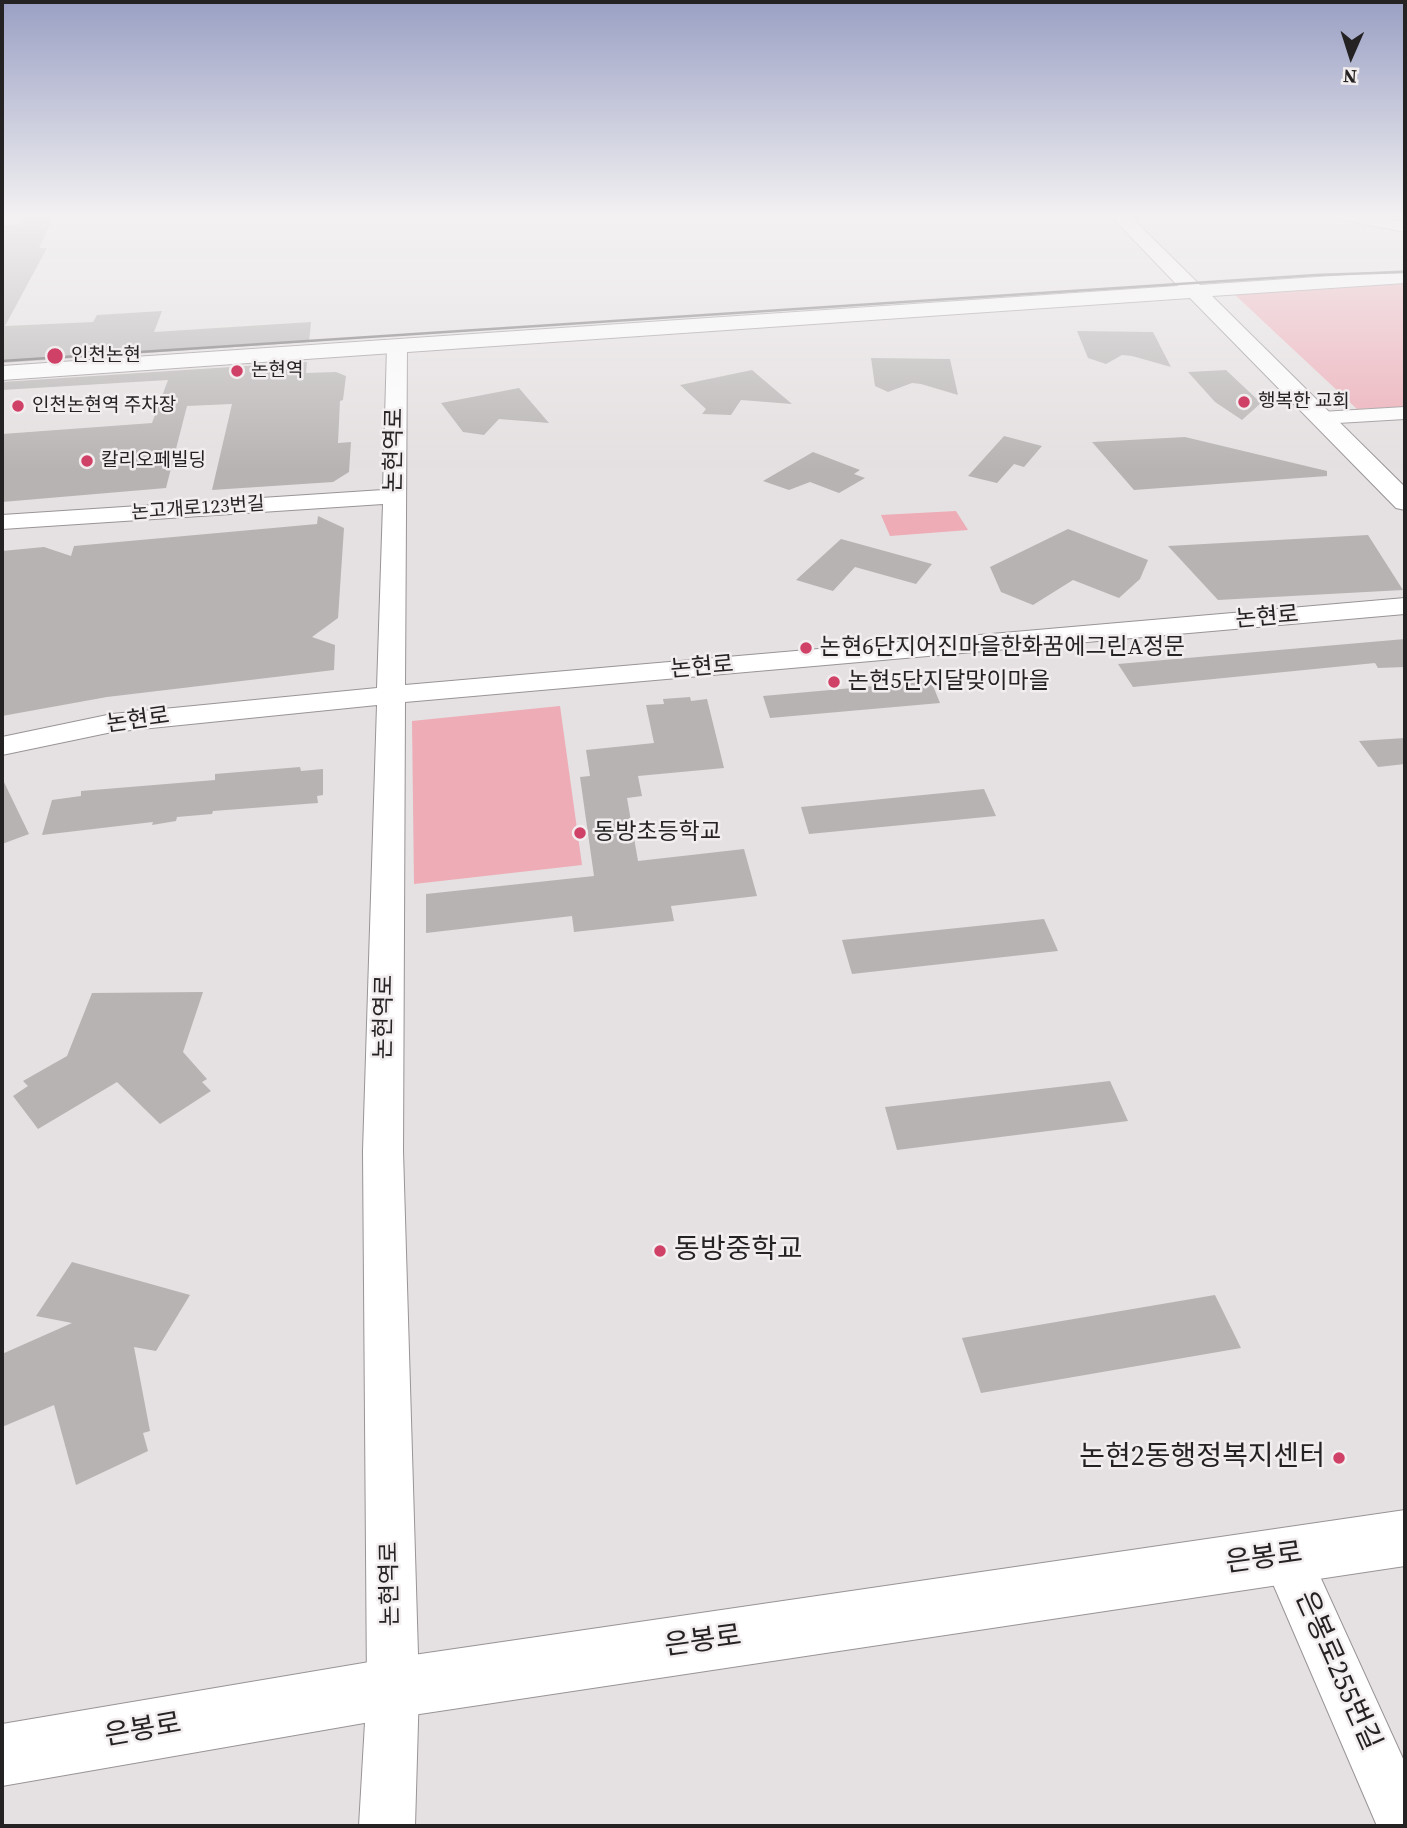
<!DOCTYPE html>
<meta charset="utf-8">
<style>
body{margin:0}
#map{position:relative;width:1407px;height:1828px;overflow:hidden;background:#e5e0e1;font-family:"Source Serif 4",serif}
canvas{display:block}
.frame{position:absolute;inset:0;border:4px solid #242222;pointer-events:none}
.north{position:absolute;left:1316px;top:21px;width:70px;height:70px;-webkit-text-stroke:5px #f2edee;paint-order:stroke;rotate:183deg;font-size:19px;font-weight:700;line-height:28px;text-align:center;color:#242222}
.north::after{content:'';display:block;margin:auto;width:24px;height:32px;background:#242222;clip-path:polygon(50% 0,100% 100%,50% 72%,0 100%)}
</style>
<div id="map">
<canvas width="1407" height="1828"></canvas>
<div class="frame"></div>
<div class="north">N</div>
</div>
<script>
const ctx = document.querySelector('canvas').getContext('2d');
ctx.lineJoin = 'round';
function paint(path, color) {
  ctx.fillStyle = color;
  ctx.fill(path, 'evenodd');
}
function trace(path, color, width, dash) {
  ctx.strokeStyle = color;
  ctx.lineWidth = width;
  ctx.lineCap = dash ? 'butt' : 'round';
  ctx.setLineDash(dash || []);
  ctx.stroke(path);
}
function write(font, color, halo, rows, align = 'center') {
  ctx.font = font + ' "Source Serif 4","Noto Sans KR",serif';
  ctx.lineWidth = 5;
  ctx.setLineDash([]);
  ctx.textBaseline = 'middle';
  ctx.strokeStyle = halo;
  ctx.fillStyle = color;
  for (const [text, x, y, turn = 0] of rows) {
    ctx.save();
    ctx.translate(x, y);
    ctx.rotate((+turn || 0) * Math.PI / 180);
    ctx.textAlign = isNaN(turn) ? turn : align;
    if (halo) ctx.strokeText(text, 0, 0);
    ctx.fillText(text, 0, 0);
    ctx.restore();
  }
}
paint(new Path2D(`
 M1405 281V407L1357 409 1234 294Z
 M956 511 968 530 890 536 881 515Z
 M560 706 582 865 414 884 412 721Z`), '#edacb6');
paint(new Path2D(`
 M24 214H55L39 248H47L5 326 93 322 97 315 162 311 154 332 311 322 309 342 2 363V225L19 224Z
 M1077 331 1153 332 1171 367 1132 356 1122 355 1106 364 1088 358Z
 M871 358 950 359 958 395 921 384 912 383 888 392 875 386Z
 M307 362 306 373 336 372 346 376 343 400 340 401 338 443 351 442 349 472 333 482 212 490 232 404 187 406 166 488 2 502V434L152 423 168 380 2 390V382Z
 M752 370 792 404 741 400 731 415 702 414 706 409 680 385Z
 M1226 370 1261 403 1242 420 1215 402 1188 372Z
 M519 388 549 423 499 419 484 435 463 432 441 403Z
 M1004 436 1042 446 1024 467 1014 464 997 483 968 476Z
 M1185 437 1327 471V476L1134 490 1092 442Z
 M813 452 860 470 854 474 865 478 839 493 810 482 789 490 763 481Z
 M318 516 344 528 338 618 312 637 335 645 334 670 107 697 2 716V551L44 547 71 556 74 546 317 524Z
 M1068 529 1148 560 1140 579 1119 598 1073 580 1033 605 1001 592 990 567Z
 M1368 535 1403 590 1218 600 1168 546Z
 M841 539 932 564 916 584 855 567 833 591 796 580Z
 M1405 639V667L1378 668 1375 663 1133 687 1118 664Z
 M931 681 940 703 770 718 763 696Z
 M690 697 691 701 707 699 724 768 638 776 642 796 627 798 638 861 744 849 757 896 671 906 674 921 574 932 572 916 426 933V894L594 876 580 777 590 776 586 750 654 743 646 705 664 704 663 699Z
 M1405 738V764L1378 767 1359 741Z
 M300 767 301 771 323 769V795L317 796 318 803 213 811 212 814 177 817 176 821 152 825 153 822 42 835 52 800 81 796V791L215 780V774Z
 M2 778 29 834 2 844Z
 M984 789 996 816 809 834 801 807Z
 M1044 919 1058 951 852 974 842 940Z
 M203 992 183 1052 207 1079 202 1082 211 1091 160 1124 117 1082 38 1129 13 1096 28 1086 23 1081 67 1056 92 993Z
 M1110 1081 1128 1121 897 1150 885 1107Z
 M72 1262 190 1295 156 1351 134 1347 150 1431 143 1433 148 1451 76 1485 54 1405 2 1427V1354L72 1323 36 1316Z
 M1215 1295 1241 1348 981 1393 962 1338Z`), '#b7b3b3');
const minor = new Path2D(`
 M1331 214H1363L1405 222V232L1339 219Z
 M397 340 407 346 405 685 1405 598V614L405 702 403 1151 419 1688 415 1826H359L367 1688 363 1151 377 705 112 732 2 755V737L112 714 377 688 383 504 2 529V515L383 490 387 346Z
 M1405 407V419L1321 424 1310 418 1321 412Z
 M1286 1531 1303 1539 1405 1763V1826H1377L1261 1556 1269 1539Z`);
const major = new Path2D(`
 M1109 214H1128L1200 285 1405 271V283L1212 296 1405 487V510L1396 508 1190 298 2 380V366L1178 286Z
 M1405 1510V1566L393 1718 2 1786V1724L393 1658Z`);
trace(minor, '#999495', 2);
trace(major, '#999495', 2);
paint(minor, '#fff');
paint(major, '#fff');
trace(new Path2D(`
 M2 361 1316 275 1405 272`), '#6d6a6a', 2.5);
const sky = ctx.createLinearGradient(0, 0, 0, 470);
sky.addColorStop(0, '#9aa0c4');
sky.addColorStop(0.46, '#f3f1f2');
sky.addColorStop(1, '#f3f1f200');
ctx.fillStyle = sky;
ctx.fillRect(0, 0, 1407, 470);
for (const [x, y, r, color] of [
 [55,356,9,"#d04167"],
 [237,371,7,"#d04167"],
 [1244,402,7,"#d04167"],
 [18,406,7,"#d04167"],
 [87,461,7,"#d04167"],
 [806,648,7,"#d04167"],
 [834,682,7,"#d04167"],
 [580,833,7,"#d04167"],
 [660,1251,7,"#d04167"],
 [1339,1458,7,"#d04167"]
]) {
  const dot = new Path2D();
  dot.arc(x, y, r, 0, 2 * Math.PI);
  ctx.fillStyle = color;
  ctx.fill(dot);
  trace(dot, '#f2edee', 2.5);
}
write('19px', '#242222', '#f2edee', [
 ["인천논현",71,356],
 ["논현역",251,371],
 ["행복한 교회",1258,402],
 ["인천논현역 주차장",32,406],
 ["칼리오페빌딩",101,461]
], 'left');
write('19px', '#242222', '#f2edee', [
 ["논고개로123번길",198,509,-4]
]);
write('23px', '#242222', '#f2edee', [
 ["논현역로",395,450,-89],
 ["논현로",1267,618,-5],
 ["논현로",702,668,-5],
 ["논현로",138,721,-8],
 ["논현역로",385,1017,-89],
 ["논현역로",391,1584,-91]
]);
write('23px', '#242222', '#f2edee', [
 ["논현6단지어진마을한화꿈에그린A정문",820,648],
 ["논현5단지달맞이마을",848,682],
 ["동방초등학교",594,833]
], 'left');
write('28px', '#242222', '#f2edee', [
 ["동방중학교",674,1251],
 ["논현2동행정복지센터",1325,1458,"right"]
], 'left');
write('28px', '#242222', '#f2edee', [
 ["은봉로",1264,1559,-8],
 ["은봉로",703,1642,-8],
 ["은봉로255번길",1337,1671,66],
 ["은봉로",143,1731,-10]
]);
</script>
